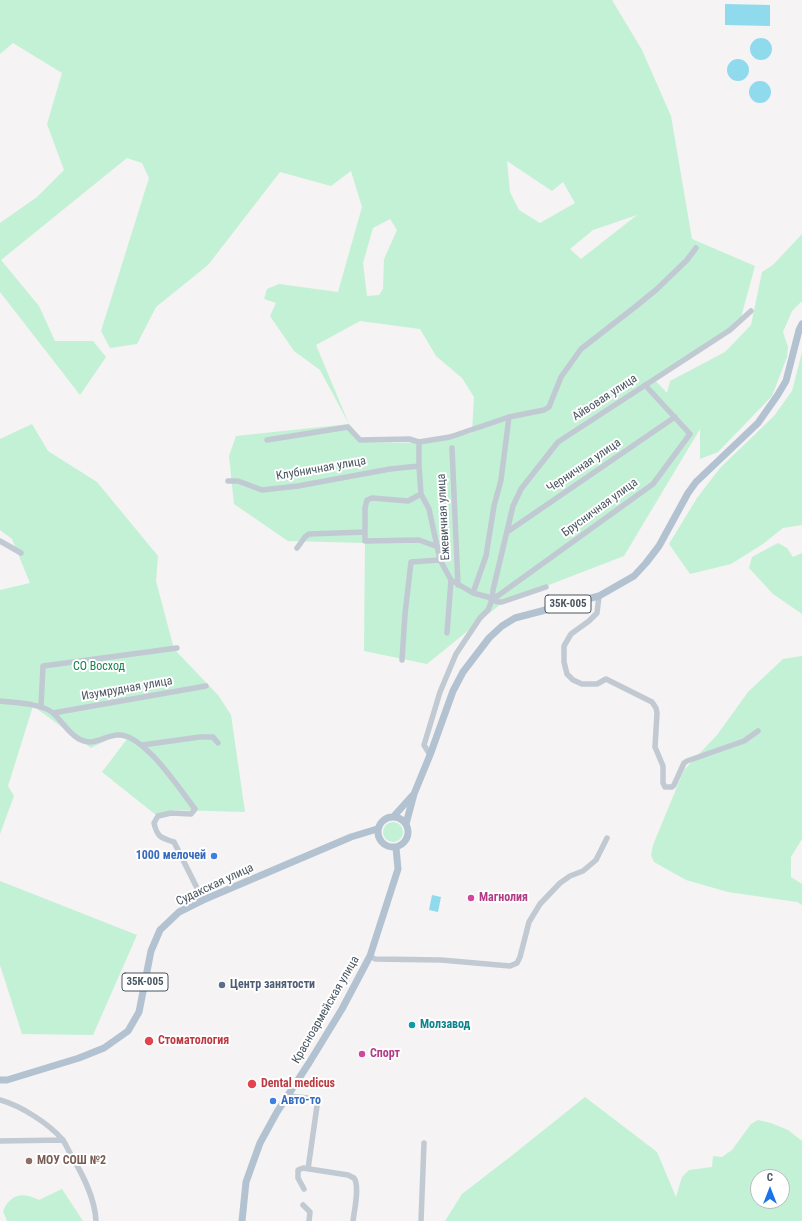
<!DOCTYPE html>
<meta charset="utf-8">
<style>
body{margin:0}
#map{position:relative;width:802px;height:1221px;overflow:hidden;background:#f5f3f3;font-family:"Roboto Condensed",sans-serif}
canvas{display:block}
.north{position:absolute;left:750px;top:1169px;width:40px;height:40px;box-sizing:border-box;background:#fff;border:1px solid #b7bbc0;border-radius:50%;rotate:0deg;font-size:11px;font-weight:700;line-height:16px;text-align:center;color:#4a5661}
.north::after{content:'';display:block;margin:auto;width:14px;height:18px;background:#1a73e8;clip-path:polygon(50% 0,100% 100%,50% 72%,0 100%)}
</style>
<div id="map">
<canvas width="802" height="1221"></canvas>
<div class="north">С</div>
</div>
<script>
const ctx = document.querySelector('canvas').getContext('2d');
ctx.lineJoin = 'round';
function paint(path, color) {
  ctx.fillStyle = color;
  ctx.fill(path, 'evenodd');
}
function trace(path, color, width, dash) {
  ctx.strokeStyle = color;
  ctx.lineWidth = width;
  ctx.lineCap = dash ? 'butt' : 'round';
  ctx.setLineDash(dash || []);
  ctx.stroke(path);
}
function write(font, color, halo, rows, align = 'center') {
  ctx.font = font + ' "Roboto Condensed",sans-serif';
  ctx.lineWidth = 4;
  ctx.setLineDash([]);
  ctx.textBaseline = 'middle';
  ctx.strokeStyle = halo;
  ctx.fillStyle = color;
  for (const [text, x, y, turn = 0] of rows) {
    ctx.save();
    ctx.translate(x, y);
    ctx.rotate((+turn || 0) * Math.PI / 180);
    ctx.textAlign = isNaN(turn) ? turn : align;
    if (halo) ctx.strokeText(text, 0, 0);
    ctx.fillText(text, 0, 0);
    ctx.restore();
  }
}
paint(new Path2D(`
 M0 0H612L642 50 671 116 692 239 755 266 740 321 653 378 667 393 670 381 725 352 751 325 762 272 773 265 802 234V301L792 311 783 332 788 347 787 357 772 396 718 452 700 459V429L624 556 502 603 427 664 364 651 365 543 288 541 234 504 229 456 236 436 349 424 320 370 294 351 270 316 276 303 264 299 267 289 279 284 338 292 362 207 351 171 331 186 280 172 208 265 156 307 137 344 110 348 101 331 149 178 142 163 127 158 1 260 39 306 55 341H93L106 357 80 395 0 292V223L37 197 64 170 47 124 62 73 13 43 0 54ZM507 161 552 191 563 182 575 203 540 223 519 210 510 192ZM637 215 581 259 570 249 593 230ZM390 219 397 230 384 259 383 289 379 295 367 296 363 263 373 228ZM360 321 420 329 436 356 462 378 474 397 472 433 425 443 363 442 349 424 316 345Z
 M802 352V525L783 528 763 544 731 564 690 574 669 544 697 498 720 468 774 416 792 391Z
 M32 424 48 451 97 482 158 556 156 581 174 649 218 695 231 715 245 812 173 810 156 815 102 772 127 739 117 735 91 748 33 706 8 786 14 796 0 834V590L30 583 12 539 0 530V439Z
 M778 543 787 548 793 557 802 553V614L773 594 749 568 752 557Z
 M802 656V839L791 857V877L802 884V905L797 902 728 892 686 880 654 862 651 855 653 845 684 770 717 735 748 692 783 659Z
 M383 832a10 10 0 1 1 20 0a10 10 0 1 1-20 0Z
 M0 881 137 935 93 1035 22 1034 0 965Z
 M585 1097 657 1152 676 1197 682 1177 689 1170 712 1167 713 1156 722 1157 732 1150 751 1124 758 1120 771 1123 788 1130 802 1141V1221H445L462 1194 510 1157ZM758 1177H782V1201H758Z
 M62 1189 83 1221H7L3 1211C11 1193 23 1192 39 1200Z`), '#c3f1d5');
paint(new Path2D(`
 M725 4 770 5V26L725 25Z
 M750 49a11 11 0 1 1 22 0a11 11 0 1 1-22 0Z
 M727 70a11 11 0 1 1 22 0a11 11 0 1 1-22 0Z
 M749 92a11 11 0 1 1 22 0a11 11 0 1 1-22 0Z
 M432 895 441 897 438 912 429 910Z`), '#90daee');
trace(new Path2D(`
 M267 440 348 427 360 440 409 439 419 442 450 437 509 417
 M419 442V466L421 494 429 509 440 560 451 580 473 593
 M452 448 458 585
 M228 481H238L262 490 298 486 390 469 419 466
 M421 494 408 501 372 498 367 500 365 508V541L419 540 438 547
 M507 532 675 417
 M0 541 21 553
 M297 548 305 537 309 534 365 532
 M599 596 597 613 589 621 571 634 564 646V662L567 674 573 680 582 684H597L606 679 652 702 656 708 657 713 655 747 663 766V783L665 787H672L674 785 684 763 687 761 744 741 758 731
 M492 600 493 590 513 506 521 489 558 442 730 330 751 311
 M492 600 653 484 690 434 645 385
 M492 600 498 602H502L546 587
 M447 633 451 580
 M402 660 405 614 411 562 440 560
 M0 701C15 703 41 703 53 713 62 721 68 733 79 739 94 747 103 736 117 735 143 732 180 790 195 809L191 814 171 813 158 816 154 823C157 837 161 838 174 842L203 900
 M41 707 43 666 177 648
 M53 713 206 686
 M142 745 200 737H213L218 743
 M430 755 424 745 440 692 456 654 480 618 488 610 492 600 488 597 473 593 486 556 494 506 501 480 509 417 544 410 549 407 561 377 581 349 635 307 657 289 687 260 696 248
 M370 956 375 959 441 960 510 966 517 963 520 957 529 922 540 904 560 883 570 876 583 871 596 860 607 838
 M288 1096 318 1099 308 1169
 M0 1100C21 1106 48 1123 62 1139 66 1144 68 1150 71 1155 83 1175 95 1198 96 1221
 M0 1141 63 1140
 M304 1189 298 1178V1170L303 1168 348 1175C350 1176 352 1177 354 1178 360 1186 354 1212 353 1221
 M303 1205 310 1212 309 1221
 M421 1221 424 1143`), '#c1cad2', 5.5);
trace(new Path2D(`
 M394 816 412 796
 M378 832a15 15 0 1 1 30 0a15 15 0 1 1-30 0Z
 M406 824 414 794 430 755 453 691 463 672 489 638 502 626 515 618 599 596 634 576 646 563 659 546 688 493 696 482 758 423 777 396 786 381 799 330 802 324
 M0 1080H7L79 1058 104 1048 128 1031 139 1012 151 951 160 930 179 912 203 900 351 837 377 829
 M242 1221 246 1182 260 1143 277 1112 309 1063 342 1009 370 956 398 869 396 848`), '#b3c2d1', 7);
for (const [x, y, r, color] of [
 [214,856,4,"#3f7fe0"],
 [471,898,4,"#d1479c"],
 [222,985,4,"#5c6f8a"],
 [412,1025,4,"#0f9aa8"],
 [149,1041,5,"#e0444e"],
 [362,1054,4,"#d1479c"],
 [252,1084,5,"#e0444e"],
 [273,1101,4,"#3f7fe0"],
 [29,1161,4,"#8d6e63"]
]) {
  const dot = new Path2D();
  dot.arc(x, y, r, 0, 2 * Math.PI);
  ctx.fillStyle = color;
  ctx.fill(dot);
  trace(dot, '#fff', 1.5);
}
for (const [x, y, w] of [
 [568,604,46],
 [145,982,46]
]) {
  const box = new Path2D();
  box.roundRect(x - w / 2, y - 9, w, 18, 3);
  ctx.fillStyle = '#fff';
  ctx.fill(box);
  trace(box, '#4a5661', 1);
}
write('bold 11px', '#4a5661', null, [
 ["35К-005",568,604],
 ["35К-005",145,982]
]);
write('12px', '#4a5661', '#fff', [
 ["Айвовая улица",605,398,-33],
 ["Черничная улица",584,466,-34],
 ["Клубничная улица",321,469,-10],
 ["Брусничная улица",600,508,-36],
 ["Ежевичная улица",444,517,-93],
 ["Изумрудная улица",127,689,-10],
 ["Судакская улица",215,885,-25],
 ["Красноармейская улица",326,1010,-60]
]);
write('12px', '#17864f', '#fff', [
 ["СО Восход",99,667]
]);
write('bold 12px', '#366cbe', '#fff', [
 ["1000 мелочей",206,856],
 ["Авто-то",281,1101,"left"]
], 'right');
write('bold 12px', '#b23c85', '#fff', [
 ["Магнолия",479,898],
 ["Спорт",370,1054]
], 'left');
write('bold 12px', '#4e5e75', '#fff', [
 ["Центр занятости",230,985]
], 'left');
write('bold 12px', '#0d838f', '#fff', [
 ["Молзавод",420,1025]
], 'left');
write('bold 12px', '#be3a42', '#fff', [
 ["Стоматология",158,1041],
 ["Dental medicus",261,1084]
], 'left');
write('bold 12px', '#785e54', '#fff', [
 ["МОУ СОШ №2",37,1161]
], 'left');
</script>
